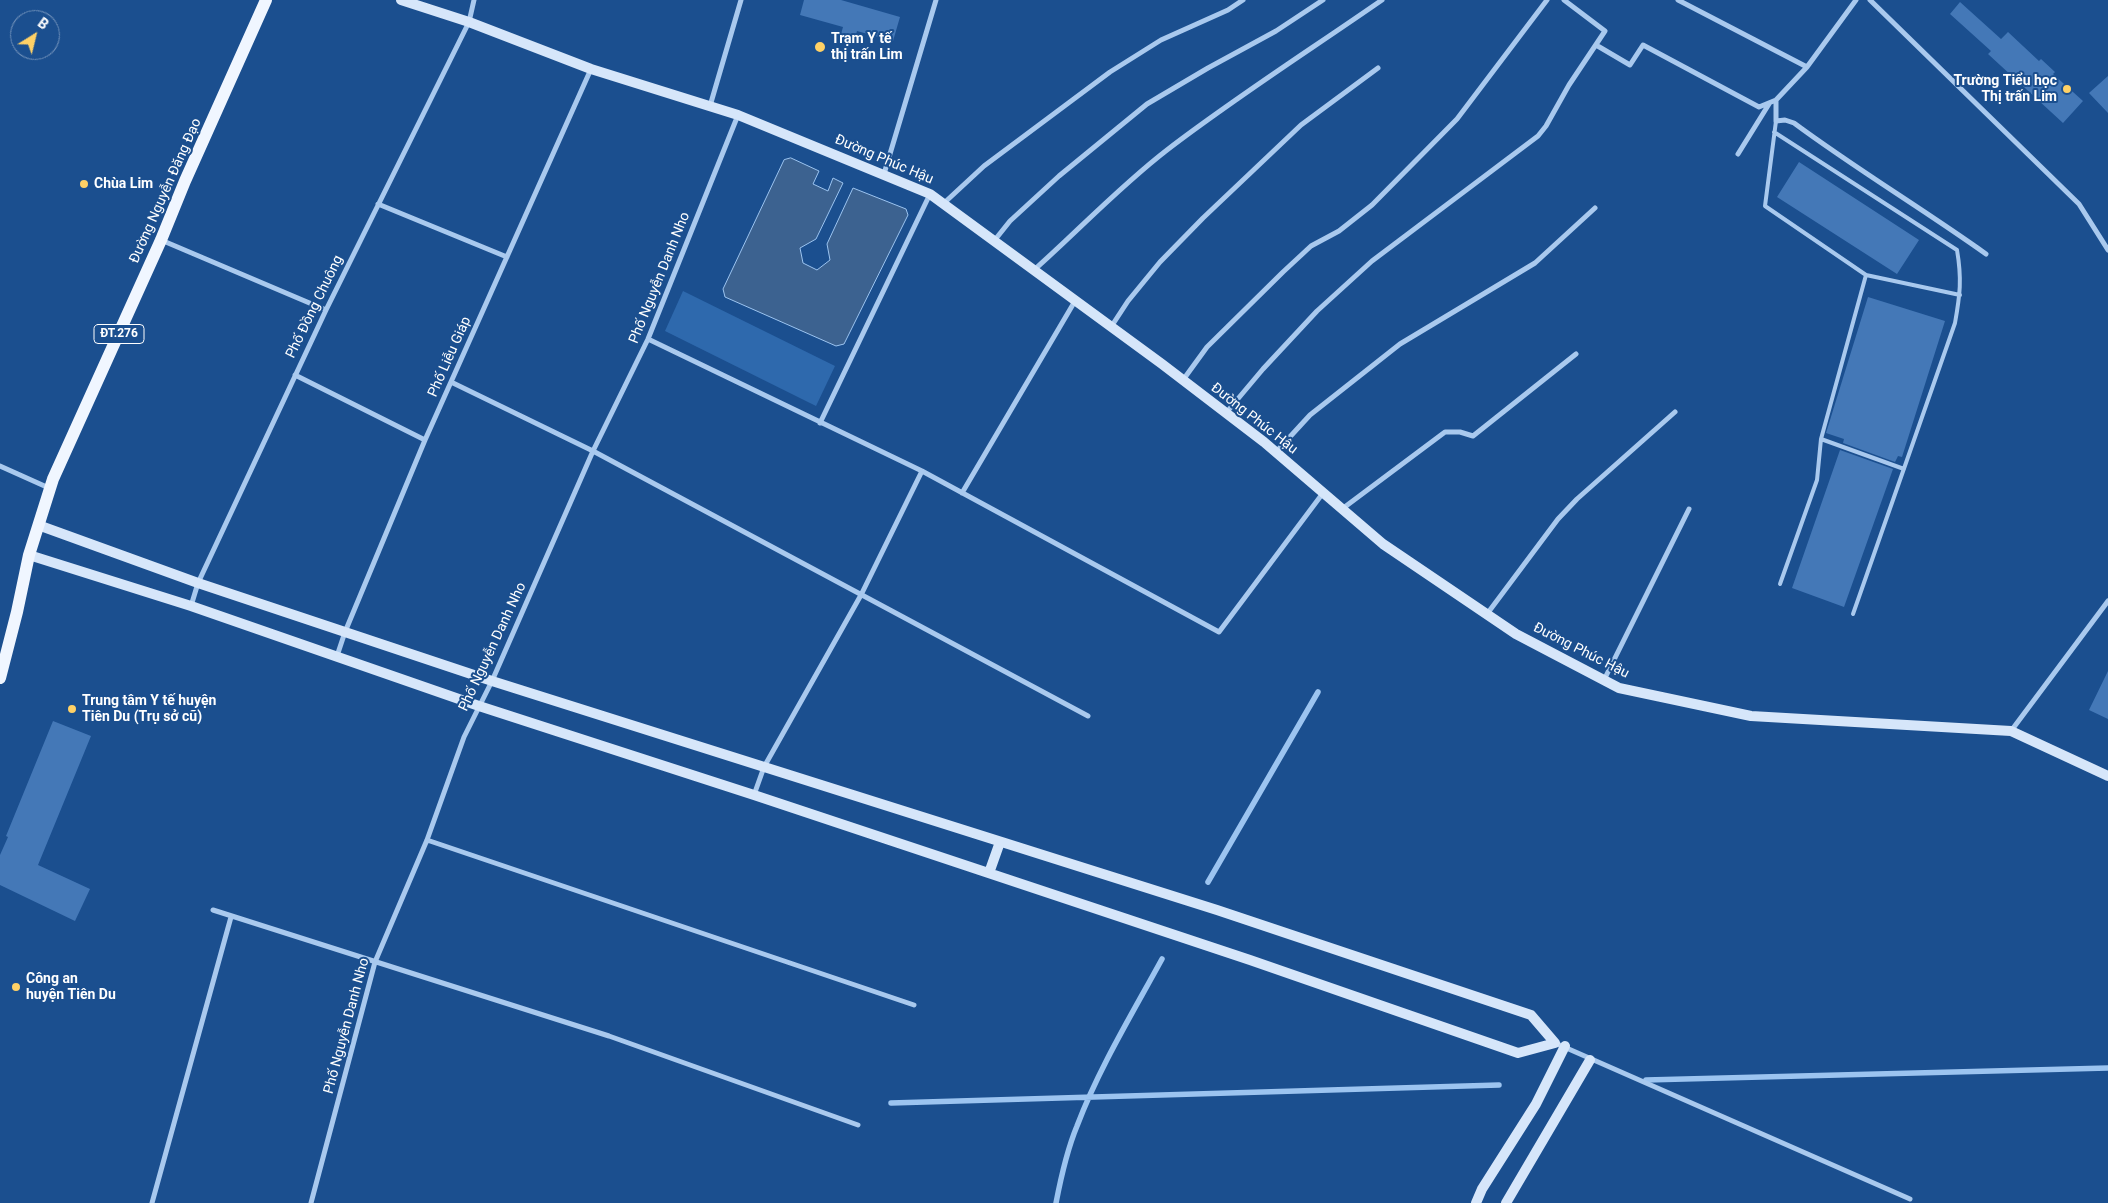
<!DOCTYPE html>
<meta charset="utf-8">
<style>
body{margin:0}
#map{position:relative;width:2108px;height:1203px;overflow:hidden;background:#1b4f8f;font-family:Roboto,sans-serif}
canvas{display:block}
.north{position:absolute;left:10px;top:10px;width:50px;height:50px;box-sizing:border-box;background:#1b4f8f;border:1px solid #7695bc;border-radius:50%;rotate:36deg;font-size:14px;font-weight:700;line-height:20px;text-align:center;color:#fff}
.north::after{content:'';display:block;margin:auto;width:18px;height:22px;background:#ffd166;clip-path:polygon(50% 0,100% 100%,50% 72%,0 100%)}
</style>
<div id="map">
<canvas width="2108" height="1203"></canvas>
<div class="north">B</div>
</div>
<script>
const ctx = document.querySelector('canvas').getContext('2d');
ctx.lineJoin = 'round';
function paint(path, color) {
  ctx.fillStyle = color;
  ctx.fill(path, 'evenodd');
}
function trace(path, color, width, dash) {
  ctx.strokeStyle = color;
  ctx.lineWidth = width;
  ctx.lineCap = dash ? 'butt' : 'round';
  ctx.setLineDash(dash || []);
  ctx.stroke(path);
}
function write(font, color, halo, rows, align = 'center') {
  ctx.font = font + ' Roboto,sans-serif';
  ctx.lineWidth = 4;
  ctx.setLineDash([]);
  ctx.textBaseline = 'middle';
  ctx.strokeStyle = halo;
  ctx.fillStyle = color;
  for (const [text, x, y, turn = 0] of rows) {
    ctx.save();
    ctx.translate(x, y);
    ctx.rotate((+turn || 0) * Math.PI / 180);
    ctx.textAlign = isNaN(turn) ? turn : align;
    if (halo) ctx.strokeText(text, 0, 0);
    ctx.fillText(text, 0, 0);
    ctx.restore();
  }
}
paint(new Path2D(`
 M683 291 835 366 816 406 665 331Z`), '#2e69ad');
const water = new Path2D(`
 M791 158 819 171 813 184 828 191 833 178 843 183 816 239 800 248 803 263 817 270 830 260 827 244 853 188 906 209 908 215 844 344 836 346 725 297 723 289 784 160Z`);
paint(water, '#3c6290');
trace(water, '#9cc4f0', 1);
trace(new Path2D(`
 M1208 882 1318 692
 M1646 1080 2108 1068
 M891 1103 1499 1085
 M1056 1203C1061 1177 1067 1150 1077 1126 1099 1068 1132 1014 1162 959`), '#9cc4f0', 5.5);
paint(new Path2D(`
 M804 0H841L900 17 893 41 857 31 855 38 841 34 843 27 800 15Z
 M1960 2 2001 39 2008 32 2039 61 2041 59 2055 72 2053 74 2083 101 2063 123 1988 54 1991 51 1950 14Z
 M2108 76V113L2089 93Z
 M1799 162 1919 240 1897 274 1777 197Z
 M1868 297 1945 321 1902 457 1898 456 1895 462 1843 443 1844 439 1826 433Z
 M1840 450 1893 469 1844 607 1792 588Z
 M2108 671V719L2089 710Z
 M53 721 91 736 38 865 90 889 75 921 0 885V855L8 837 6 836Z`), '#4478b7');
trace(new Path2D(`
 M1776 121 1765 206 1866 275 1821 439 1817 480 1780 584
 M1774 132 1957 250C1962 279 1960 295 1955 323L1853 614
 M1866 275 1960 295
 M1821 439 1904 469`), '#a9c9ee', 4);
trace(new Path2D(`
 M1678 0 1807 67
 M1856 0 1807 67 1776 100V121L1785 120 1794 123C1856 169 1923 209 1986 254
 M1870 0 2079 204 2108 250
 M1596 45 1630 65 1643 45 1759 107 1776 100
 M710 106 741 0
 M1738 154 1769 104
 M884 174 936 0
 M378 204 507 257
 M943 204 984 166 1110 72 1161 40 1228 10 1243 0
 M161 240 326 310
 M994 241 1010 221 1059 176 1147 104 1208 68 1276 31 1323 0
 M1034 270C1079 230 1119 187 1167 150 1236 97 1310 50 1382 0
 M1111 327 1128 301 1160 262 1203 218 1301 125 1378 68
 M648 339 922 471 1219 632 1323 493
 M295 375 425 440
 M1183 380 1207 347 1283 272 1311 246 1339 231 1372 205 1457 119 1547 0
 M451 382 593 451 1088 716
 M1226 413 1263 369 1317 311 1372 261 1538 136 1546 126 1569 85 1605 31 1564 0
 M820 423 930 194
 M1276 452 1310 415 1400 344 1535 263 1595 208
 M0 466 49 488
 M962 493 1075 301
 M1342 509 1445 432H1460L1473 436 1576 354
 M191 606 198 583 326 310 469 22 474 0
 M1487 614 1558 519 1577 499 1675 412
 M337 656 345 632 425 440 591 69
 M1604 680 1689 509
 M2011 731 2108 601
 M754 795 764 767 861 595 922 471
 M427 840 914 1005
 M213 910 609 1036 858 1125
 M1555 1043 1910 1199
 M152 1203 231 917
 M311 1203 375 962 427 840 464 737 492 681 593 451 648 339 738 115`), '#a9c9ee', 5);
trace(new Path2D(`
 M401 0 469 22 591 69 738 115 930 194 1162 364 1264 442 1383 544 1516 634 1619 688 1751 716 2011 731 2108 776
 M29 555 191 606 479 706 754 795 1250 960 1518 1053 1555 1043 1531 1015 1217 910 492 681 198 583 38 525
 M989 873 1000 842
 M1476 1203 1482 1189 1536 1104 1565 1046
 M1506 1203 1590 1060`), '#d6e6fa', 10);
trace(new Path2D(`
 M0 678 17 612 29 555 53 479 161 240 185 181 266 0`), '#f0f6ff', 12);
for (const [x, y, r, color] of [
 [820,47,6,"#ffd166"],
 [2067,89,5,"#ffd166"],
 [84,184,5,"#ffd166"],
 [72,709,5,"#ffd166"],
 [16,987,5,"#ffd166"]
]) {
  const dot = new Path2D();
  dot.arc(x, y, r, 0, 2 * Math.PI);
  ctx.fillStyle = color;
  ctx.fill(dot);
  trace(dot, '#1b4f8f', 2);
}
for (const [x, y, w] of [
 [119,334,50]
]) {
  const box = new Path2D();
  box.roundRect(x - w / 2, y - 9.5, w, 19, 4);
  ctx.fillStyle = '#1b4f8f';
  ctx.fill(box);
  trace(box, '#fff', 1);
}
write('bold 12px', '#fff', null, [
 ["ĐT.276",119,334]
]);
write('bold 14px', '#fff', '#1b4f8f', [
 ["Trạm Y tế",831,39],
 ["thị trấn Lim",831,55],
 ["Trường Tiểu học",2057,81,"right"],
 ["Thị trấn Lim",2057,97,"right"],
 ["Chùa Lim",94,184],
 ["Trung tâm Y tế huyện",82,701],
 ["Tiên Du (Trụ sở cũ)",82,717],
 ["Công an",26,979],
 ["huyện Tiên Du",26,995]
], 'left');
write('14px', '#fff', '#1b4f8f', [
 ["Đường Phúc Hậu",884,160,23],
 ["Đường Nguyễn Đăng Đạo",166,191,-66],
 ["Phố Nguyễn Danh Nho",660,278,-68],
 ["Phố Đồng Chuông",315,307,-64],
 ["Phố Liễu Giáp",450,357,-66],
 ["Đường Phúc Hậu",1254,419,38],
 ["Phố Nguyễn Danh Nho",493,647,-65],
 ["Đường Phúc Hậu",1581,651,27],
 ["Phố Nguyễn Danh Nho",347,1026,-75]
]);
</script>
